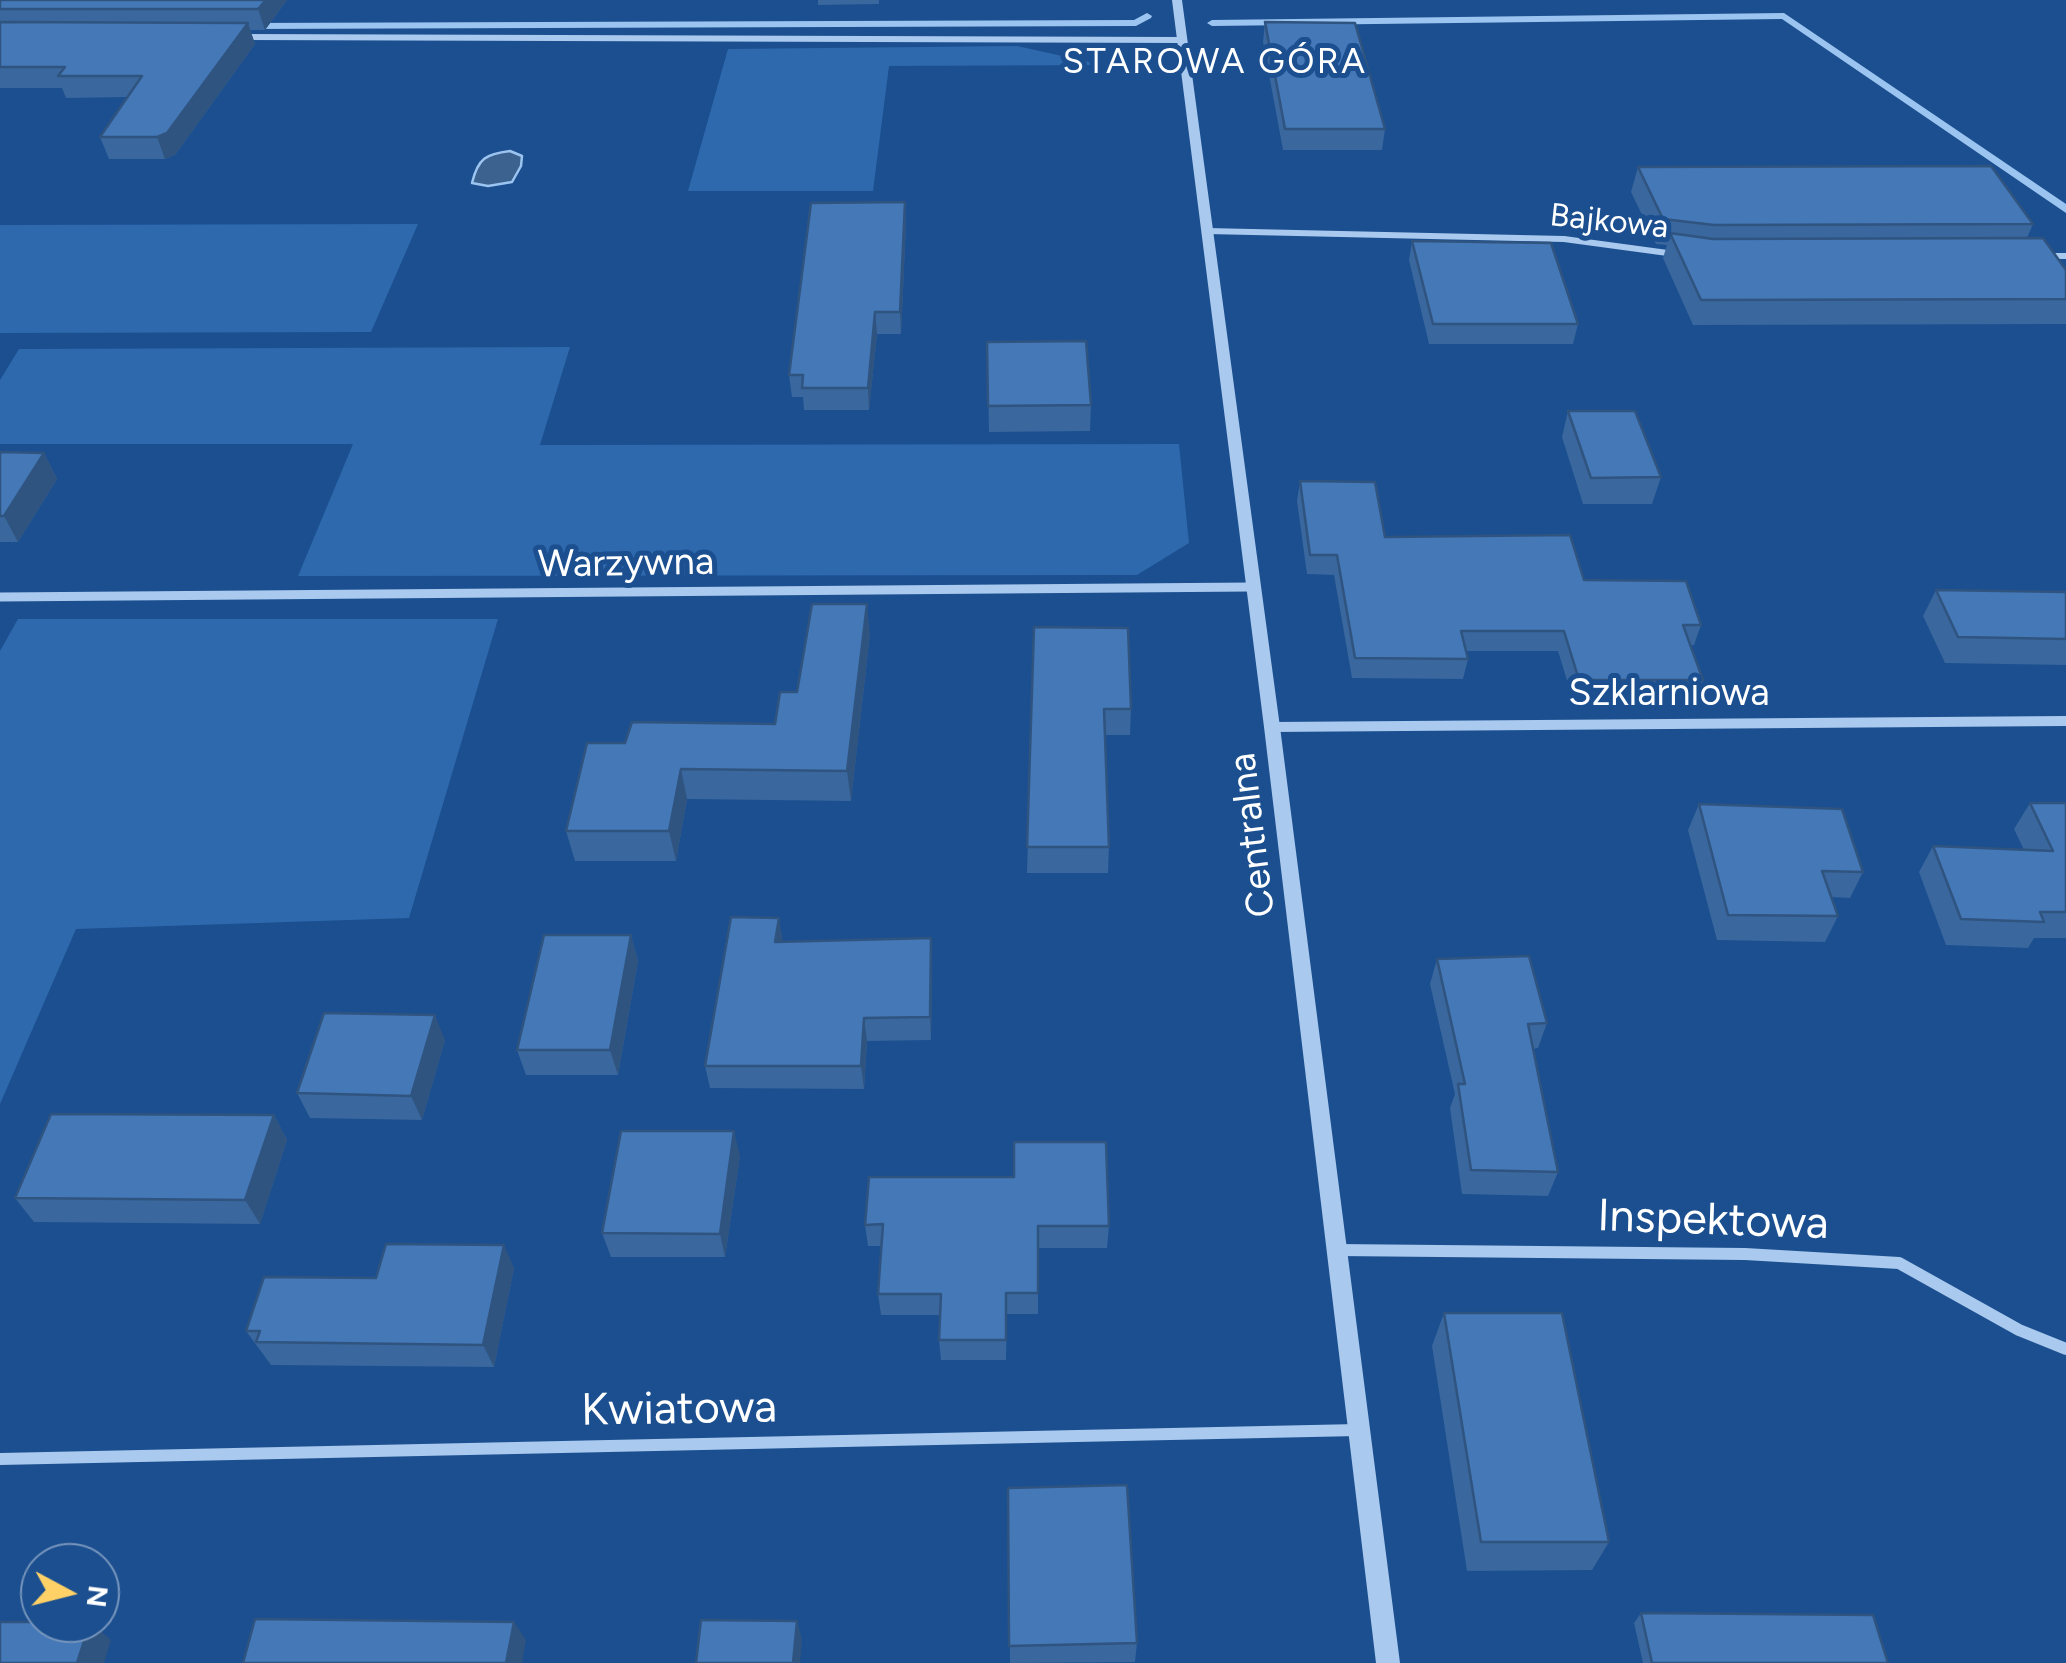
<!DOCTYPE html>
<meta charset="utf-8">
<style>
body{margin:0}
#map{position:relative;width:2066px;height:1663px;overflow:hidden;background:#1b4f8f;font-family:Figtree,sans-serif}
canvas{display:block}
.north{position:absolute;left:20px;top:1543px;width:100px;height:100px;box-sizing:border-box;background:#1b4f8f;border:2px solid #7695bc;border-radius:50%;rotate:97deg;font-size:28px;font-weight:700;line-height:40px;text-align:center;color:#fff}
.north::after{content:'';display:block;margin:auto;width:35px;height:45px;background:#ffd166;clip-path:polygon(50% 0,100% 100%,50% 72%,0 100%)}
</style>
<div id="map">
<canvas width="2066" height="1663"></canvas>
<div class="north">N</div>
</div>
<script>
const ctx = document.querySelector('canvas').getContext('2d');
ctx.lineJoin = 'round';
function paint(path, color) {
  ctx.fillStyle = color;
  ctx.fill(path, 'evenodd');
}
function trace(path, color, width, dash) {
  ctx.strokeStyle = color;
  ctx.lineWidth = width;
  ctx.lineCap = dash ? 'butt' : 'round';
  ctx.setLineDash(dash || []);
  ctx.stroke(path);
}
function write(font, color, halo, rows, align = 'center') {
  ctx.font = font + ' Figtree,sans-serif';
  ctx.lineWidth = 10;
  ctx.setLineDash([]);
  ctx.textBaseline = 'middle';
  ctx.strokeStyle = halo;
  ctx.fillStyle = color;
  for (const [text, x, y, turn = 0] of rows) {
    ctx.save();
    ctx.translate(x, y);
    ctx.rotate((+turn || 0) * Math.PI / 180);
    ctx.textAlign = isNaN(turn) ? turn : align;
    if (halo) ctx.strokeText(text, 0, 0);
    ctx.fillText(text, 0, 0);
    ctx.restore();
  }
}
paint(new Path2D(`
 M1017 46 1103 65 889 66 873 191H688L728 49Z
 M418 224 371 332 0 333V225Z
 M570 347 540 445 1179 444 1189 543 1137 575 298 576 353 444H0V380L19 349Z
 M18 619H498L409 918 76 929 0 1104V651Z`), '#2e69ad');
const water = new Path2D(`
 M510 151 522 156 521 166 512 182 488 186 472 183C478 158 486 154 510 151Z`);
paint(water, '#3c6290');
trace(water, '#9cc4f0', 2.5);
paint(new Path2D(`
 M1147 13 1152 16 1151 18 1136 26 245 29 240 26 245 23 1134 20Z
 M1784 13 2066 204V213L1782 19 1212 26 1207 23 1212 20Z`), '#9cc4f0');
trace(new Path2D(`
 M243 37 1182 40
 M1207 231 1564 239 1675 254
 M2046 256H2066`), '#a9c9ee', 6);
trace(new Path2D(`
 M0 597 1252 587`), '#a9c9ee', 9);
trace(new Path2D(`
 M1272 727 2066 721`), '#a9c9ee', 10);
trace(new Path2D(`
 M1337 1250 1745 1254 1899 1263 2019 1330 2066 1349
 M0 1459 1358 1430`), '#a9c9ee', 12);
paint(new Path2D(`
 M1172 0H1182L1280 727 1400 1663H1376L1264 727Z`), '#a9c9ee');
paint(new Path2D(`
 M0 0H287L265 30H250L255 44 175 155 165 159H109L100 137 127 97 66 98 62 88H0Z
 M818 0H879V4L818 5Z
 M1265 22 1385 129 1382 150H1283L1263 42Z
 M1638 167 2033 224 2027 238 2066 299V324L1693 325 1663 258 1667 245 1656 244 1631 192Z
 M905 202 906 224 901 334H877L869 410H804L803 397H792L789 375Z
 M1412 241 1578 324 1573 344H1429L1409 260Z
 M987 342 1091 405 1090 431 989 432Z
 M1568 411 1661 477 1652 504H1583L1562 437Z
 M0 452 44 453 57 479 18 542H0Z
 M1300 481 1385 537 1584 580 1701 625 1694 645H1690L1703 680 1696 700H1573L1558 651H1466L1468 659 1463 679 1352 678 1334 575 1307 574 1297 501Z
 M1936 590 2066 592V665L1945 663 1923 616Z
 M1034 627 1131 709 1130 735H1105L1109 847 1108 873H1027Z
 M870 634 851 801 687 799 676 861H575L566 831 625 743 775 724 797 692Z
 M2030 803H2066V938H2034L2028 948 1946 945 1919 872 1933 846 2024 850 2014 829Z
 M1699 804 1863 872 1850 898 1831 897 1838 916 1825 942 1717 940 1688 830Z
 M631 935 638 961 618 1075H526L517 1050Z
 M931 938 932 962 931 1040 867 1041 864 1089 710 1088 705 1066 783 942Z
 M1437 959 1547 1023 1538 1048 1533 1049 1558 1172 1548 1196 1462 1194 1450 1108 1455 1094 1430 984Z
 M445 1040 422 1120 310 1118 297 1093Z
 M274 1115 287 1140 260 1224 34 1222 15 1198Z
 M740 1156 725 1257H611L602 1233Z
 M865 1225 1109 1226 1107 1248H1038V1314H1007L1006 1360H941L939 1340 940 1315H881L878 1294 882 1246H868Z
 M514 1268 494 1367 271 1365 246 1331 376 1278Z
 M1444 1313 1609 1542 1592 1570 1467 1571 1432 1346Z
 M1008 1488 1137 1643 1135 1662 1010 1663Z
 M1641 1613 1888 1663H1643L1634 1623Z`), '#3a679d');
paint(new Path2D(`
 M266 0H287L265 30 258 9Z
 M248 23 255 44 175 155 165 159 157 137Z
 M905 202 906 224 901 334 900 312Z
 M875 312 877 334 869 410 868 388Z
 M44 453 57 479 18 542 4 516Z
 M867 604 870 634 851 801 847 771Z
 M681 769 687 799 676 861 669 831Z
 M779 918 783 942H775Z
 M631 935 638 961 618 1075 610 1050Z
 M931 938 932 962 931 1040 930 1017Z
 M435 1015 445 1040 422 1120 411 1096Z
 M864 1018 867 1041 864 1089 861 1066Z
 M274 1115 287 1140 260 1224 245 1200Z
 M734 1131 740 1156 725 1257 720 1234Z
 M504 1245 514 1268 494 1367 483 1345Z
 M797 1621 802 1639 800 1663H793Z
 M514 1622 526 1640 522 1663H506Z
 M90 1623H92L111 1640 104 1663H77Z`), '#305480');
const building = new Path2D(`
 M0 0H266L258 9H0Z
 M0 22 248 23 167 133 157 137H100L142 76H58L65 67H0Z
 M1265 22 1355 23 1385 129H1285Z
 M1991 166 2033 224 1714 225 1663 219 1638 167Z
 M905 202 900 312H875L868 388H802L803 375H789L811 203Z
 M1670 233 1713 239 2043 238 2066 270V299L1701 300Z
 M1412 241 1551 243 1578 324H1433Z
 M1086 341 1091 405 988 406 987 342Z
 M1568 411H1635L1661 477 1591 478Z
 M0 452 44 453 4 516H0Z
 M1300 481 1375 482 1385 537 1570 535 1584 580 1686 581 1701 625H1683L1703 680H1579L1564 631H1461L1468 659 1355 658 1337 555H1310Z
 M1936 590 2066 592V639L1958 637Z
 M812 604H867L847 771 681 769 669 831H566L587 743H625L632 722 775 724 780 692H797Z
 M1034 627 1128 628 1131 709H1104L1109 847H1027Z
 M2030 803H2066V912H2040L2044 922 1961 919 1933 846 2053 851Z
 M1699 804 1842 809 1863 872 1822 871 1838 916 1728 915Z
 M731 917 779 918 775 942 931 938 930 1017 864 1018 861 1066H705Z
 M544 935H631L610 1050H517Z
 M1529 956 1547 1023 1528 1024 1558 1172 1471 1170 1458 1084H1465L1437 959Z
 M324 1013 435 1015 411 1096 297 1093Z
 M51 1114 274 1115 245 1200 15 1198Z
 M621 1131H734L720 1234 602 1233Z
 M1014 1142H1106L1109 1226H1038V1293H1006V1340H939L941 1294H878L883 1224 865 1225 869 1177H1014Z
 M386 1244 504 1245 483 1345 256 1342 260 1331H246L264 1277 376 1278Z
 M1444 1313H1562L1609 1542H1481Z
 M1127 1485 1137 1643 1009 1646 1008 1488Z
 M1641 1613 1873 1615 1888 1663H1652Z
 M255 1619 514 1622 506 1663H243Z
 M701 1620 797 1621 793 1663H696Z
 M0 1622H40V1623H90L77 1663H0Z`);
paint(building, '#4478b7');
trace(building, '#305480', 2.5);
write('32px', '#fff', '#1b4f8f', [
 ["Bajkowa",1609,222,6]
]);
ctx.letterSpacing = '2.5px';
write('35px', '#fff', '#1b4f8f', [
 ["STAROWA GÓRA",1215,63]
]);
ctx.letterSpacing = '0px';
write('38px', '#fff', '#1b4f8f', [
 ["Warzywna",626,564,-1],
 ["Szklarniowa",1669,694],
 ["Centralna",1253,835,-97]
]);
write('45px', '#fff', '#1b4f8f', [
 ["Inspektowa",1713,1221,2],
 ["Kwiatowa",679,1410,-1]
]);
</script>
